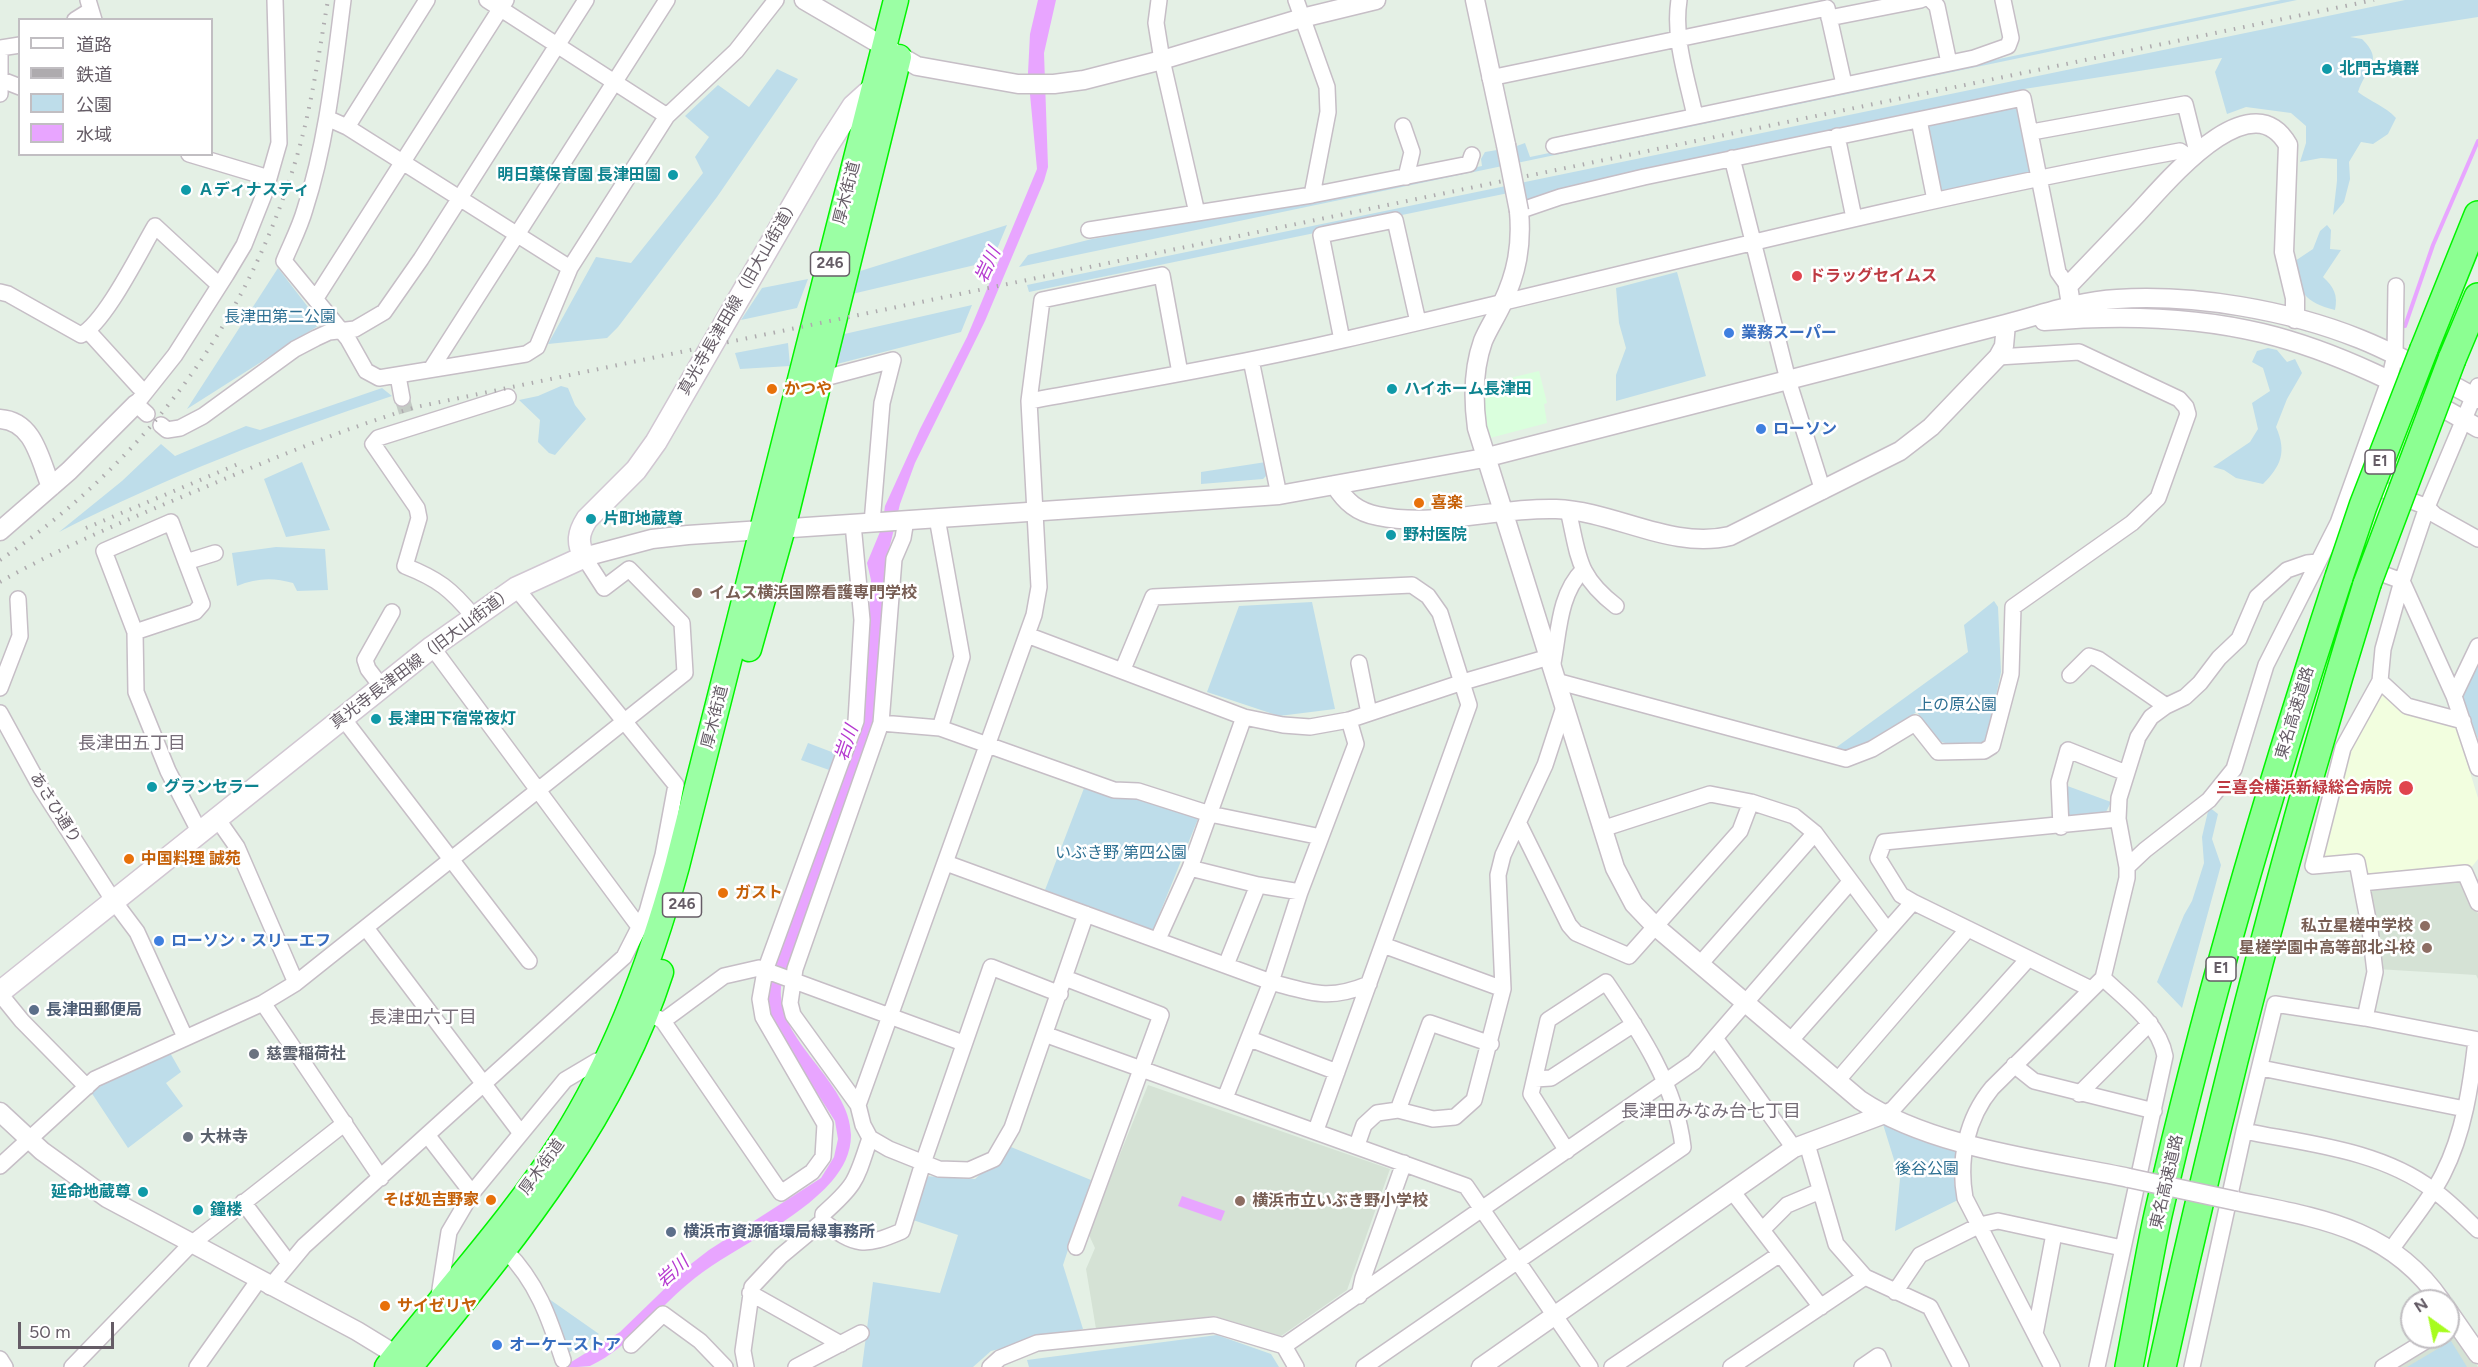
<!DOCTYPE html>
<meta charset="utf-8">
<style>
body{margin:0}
#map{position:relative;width:2478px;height:1367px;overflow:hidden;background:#e4f0e5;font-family:Figtree,"Noto Sans JP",sans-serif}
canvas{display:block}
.legend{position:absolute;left:18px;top:18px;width:195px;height:138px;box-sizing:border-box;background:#fff;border:2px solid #c1bec2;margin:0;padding:8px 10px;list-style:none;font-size:18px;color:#655c66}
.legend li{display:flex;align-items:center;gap:12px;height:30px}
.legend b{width:30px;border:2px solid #c1bec2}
.north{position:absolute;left:2400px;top:1289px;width:60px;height:60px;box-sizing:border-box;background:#fff;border:2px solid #c1bec2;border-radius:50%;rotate:327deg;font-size:16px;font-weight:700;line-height:24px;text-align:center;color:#655c66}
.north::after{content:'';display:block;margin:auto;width:21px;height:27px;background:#a7fc1e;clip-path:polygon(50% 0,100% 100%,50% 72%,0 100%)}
.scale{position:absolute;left:18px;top:1322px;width:96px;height:27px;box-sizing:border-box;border:3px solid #655c66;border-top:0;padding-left:8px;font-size:18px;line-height:21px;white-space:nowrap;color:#655c66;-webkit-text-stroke:4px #fff;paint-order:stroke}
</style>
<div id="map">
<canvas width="2478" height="1367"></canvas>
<ul class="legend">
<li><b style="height:8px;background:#fff"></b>道路</li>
<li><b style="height:8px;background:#aeabae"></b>鉄道</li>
<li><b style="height:16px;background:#beddea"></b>公園</li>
<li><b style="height:16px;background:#e8a5ff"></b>水域</li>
</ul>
<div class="north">N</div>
<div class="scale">50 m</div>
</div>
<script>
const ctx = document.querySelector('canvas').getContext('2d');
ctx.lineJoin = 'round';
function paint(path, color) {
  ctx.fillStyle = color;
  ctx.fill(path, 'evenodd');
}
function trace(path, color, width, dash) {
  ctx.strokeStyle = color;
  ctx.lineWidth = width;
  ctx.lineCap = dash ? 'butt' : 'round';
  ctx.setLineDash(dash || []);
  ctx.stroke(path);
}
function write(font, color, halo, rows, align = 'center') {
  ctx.font = font + ' Figtree,"Noto Sans JP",sans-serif';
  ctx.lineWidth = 5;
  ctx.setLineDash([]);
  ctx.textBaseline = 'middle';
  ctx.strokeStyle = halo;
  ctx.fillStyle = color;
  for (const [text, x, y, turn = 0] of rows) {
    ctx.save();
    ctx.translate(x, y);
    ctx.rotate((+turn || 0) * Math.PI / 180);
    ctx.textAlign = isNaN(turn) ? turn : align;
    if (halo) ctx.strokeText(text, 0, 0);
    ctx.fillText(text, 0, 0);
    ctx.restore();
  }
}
paint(new Path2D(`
 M1539 371 1547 403 1544 404 1547 423 1490 438 1482 409 1481 385Z`), '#daffdd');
paint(new Path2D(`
 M2462 878 2478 914V979L2476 975 2377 969 2367 885Z
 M1148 1085 1390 1169 1347 1290 1281 1336 1214 1316 1096 1329 1086 1269 1095 1248 1088 1233Z
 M2449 1335 2457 1336 2478 1367H2397Z`), '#d5e2d5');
paint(new Path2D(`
 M2378 692 2403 709 2456 727 2478 798V859L2470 869 2368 878 2361 858 2319 861 2347 751Z`), '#f2fedf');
paint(new Path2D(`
 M2281 0H2297L1019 267 1028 255 1092 239 1307 202 1482 166 1481 159 1485 152 1497 150 1499 163 1516 160 1514 147 1525 143 1530 157Z
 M2405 0H2478V17L2350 37 2362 39C2385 62 2366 67 2358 92 2371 102 2385 106 2396 118L2388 134 2373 144 2361 142 2349 162 2350 179 2344 202 2333 215 2337 181V159L2321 158 2300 162 2306 143V126L2291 113 2246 107 2227 114 2215 72 2222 58 2024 89 2025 93 1530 202 1524 198 1523 190 1029 292 1027 285Z
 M777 69 798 79 717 197 618 327 607 338 548 344 596 257 631 263 703 173 695 157 709 137 685 116 718 85 749 107Z
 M2017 105 2021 110 2032 171 2024 175 1942 194 1937 190 1926 122Z
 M1007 225 992 261 852 294 854 273Z
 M2327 225 2331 230 2330 249 2341 250 2323 277C2334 287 2338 295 2335 310 2304 302 2300 293 2292 263L2313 249 2320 231Z
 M278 268 321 324 187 409Z
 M1677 272 1706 376 1616 401V375L1626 348 1619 323 1616 288Z
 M808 279 797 308 741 320 762 288Z
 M972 305 961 332 833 365 840 335Z
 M788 343 790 366 740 369 735 353Z
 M2268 348 2277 350 2287 362 2295 359 2302 373 2287 399 2276 427C2287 452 2281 466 2263 484L2236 478 2224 470 2213 467 2250 442 2258 429 2252 403 2270 391 2263 368 2252 362 2257 351Z
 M561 386 568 388 575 405 586 419 555 455 549 453 538 442 540 420 519 400 538 396Z
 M382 388 392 396C277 434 167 477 59 532L122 481 161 444 175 456 246 426 260 430Z
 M302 462 330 530 286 537 264 479Z
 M1266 462 1269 473 1263 479 1201 484V472Z
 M276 547 325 549 328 590 297 591 293 583C273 577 256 578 237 586L232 553Z
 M1994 601 1998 607 2001 672 1987 740C1979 745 1973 744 1964 744 1932 745 1934 737 1917 712L1852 751 1834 749 1968 652 1964 625Z
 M1312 602 1335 709 1279 716 1207 692 1239 606Z
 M2478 659V739L2461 693Z
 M808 743 837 754 832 771 801 760Z
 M1086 783 1200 814 1153 930 1045 890Z
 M2062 784 2111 802 2105 814 2067 819Z
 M2209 807 2218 814 2212 839 2221 865 2182 1008 2157 982 2184 915 2192 901 2204 863 2202 837Z
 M169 1051 181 1072 166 1083 183 1106 128 1148 91 1092 98 1084Z
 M1882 1121 1959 1147 1954 1181 1958 1200 1895 1231 1900 1179Z
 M1011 1147 1091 1180 1063 1265 1083 1329 991 1351 973 1367H862L873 1282 940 1293 958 1235 913 1220 924 1176 975 1179Z
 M542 1294 599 1334 565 1355Z
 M1217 1335 1271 1354 1279 1367H1029L1027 1360Z
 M2451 1341 2467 1367H2407Z`), '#beddea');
paint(new Path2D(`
 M1038 0H1056L1044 53 1048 167 1044 181 985 321 915 463 900 504 886 562 873 720 781 987C776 1042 850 1080 851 1135 851 1153 843 1168 832 1181 795 1223 739 1244 695 1278 659 1306 632 1346 590 1366 583 1367 571 1367 563 1367L620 1332 687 1267 709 1250 821 1178 834 1157 838 1139 835 1121 769 1018 765 1000 768 985 843 781 863 718 871 580 867 563 882 527 885 506 920 429 967 337 1037 169 1028 73 1030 34Z
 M1182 1196 1225 1211 1221 1221 1178 1206Z`), '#e8a5ff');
trace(new Path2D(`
 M2405 326 2433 245 2478 141`), '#e8a5ff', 4);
trace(new Path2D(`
 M402 398 408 418`), '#c4cbc5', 15, [15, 8]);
const minor = new Path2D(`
 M88 0 94 20
 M343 0C334 70 327 141 305 209 300 227 291 244 284 261L348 339 366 371 379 378 526 354 537 347 570 268 667 116 736 51 776 0
 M487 0 667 116
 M1679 0C1673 38 1687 78 1695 116
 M1931 0 1937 6 1949 63
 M1827 8 1844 84
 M1829 18 1921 0
 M75 20 91 10
 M0 48 20 45
 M0 51V94
 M1490 78 1827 8
 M2 80 20 87
 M327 118 347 127 570 268
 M1919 120 1935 200
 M1403 126 1412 152 1406 177
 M347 127 427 0
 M2032 132 2185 104 2197 152
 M1837 136 1854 218
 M1554 146 1974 58 2008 46 2011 38 2003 0
 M189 154 269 178
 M1732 158 1788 380 1823 491
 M1312 195 1469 164 1472 155
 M1519 211 1560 197 1644 177 2023 98 2058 272 2068 286
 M1197 213 1312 195 1328 112 1327 87 1296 0
 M1089 230 1197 213 1162 60 1156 23 1159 0
 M0 292 8 294 81 335C106 321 139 253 155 226L219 285
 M316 298 506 0
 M88 331 139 387
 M1342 340 1321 235 1395 220 1418 322
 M1251 360 1279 495
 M431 369 667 0
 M398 376 402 398
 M821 379 893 360 882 403 872 523
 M2478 386 2427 507 2402 581 2454 696 2478 768
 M1029 401C1134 382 1239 364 1343 340 1622 276 1898 202 2180 151L2190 158
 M147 414 136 404 175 355 226 275 244 245 265 192 279 143 275 0
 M161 425 167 430 180 428 203 416 295 349 316 338 329 332 355 329 384 312 421 259 586 0
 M2366 483 2427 507 2435 515 2478 539
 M1568 510C1579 556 1576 575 1616 606
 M937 518 962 657 940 728
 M906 520 903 538 894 559 881 723 795 969 790 1003 793 1015 858 1105 863 1125 870 1138 889 1149 939 1169 969 1170 994 1159 1012 1128 1086 914
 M2339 558 2402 581 2383 649 2380 681 2343 748 2313 866 2357 862 2370 930 2375 972 2365 1018 2275 1004 2244 1131C2308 1144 2380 1150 2433 1190 2449 1201 2464 1217 2478 1230
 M186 562 171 522 104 551 135 632 136 692 168 771 199 831
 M474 617C451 589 438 579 405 566L419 518 417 508 373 444 378 438 508 397
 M135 632 195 612 202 604 186 562 215 553
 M1027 635 1244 717 1283 725 1310 727 1349 720 1463 682 1549 657
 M432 647 640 928
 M1359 663 1369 713
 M1552 668C1559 635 1558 595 1583 570
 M1123 669 1153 597 1412 585 1428 596 1440 613 1469 705 1316 1130
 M2070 675 2089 656 2098 659 2166 706
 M1556 681 1846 759 1872 749 1915 723 1938 752 1984 751 1992 746 2011 674 2013 607 2132 523 2158 498 2188 414 2186 407 2179 399 2079 352 1998 357
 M2380 681 2407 706 2463 721
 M381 686 368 669 365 660 392 612
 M0 688 20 636 18 599
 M2454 696 2478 646
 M0 713 41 788 113 900 137 932 185 1037
 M342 717 529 961
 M881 723 940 728 1114 790 1138 791 1210 814 1321 837
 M216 817 237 847 296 983
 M1519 824 1569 925 1576 933 1629 956 1740 831 1751 802
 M2061 827 2059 782 2068 750 2126 773
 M1602 829 1710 794 1751 802 1794 816 1815 833 1887 930
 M946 863 1271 982C1312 993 1328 1001 1369 984
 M2127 867 2118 819 2119 798 2138 737 2151 717 2166 706 2185 697 2200 683 2219 658 2239 639 2257 597 2287 570 2307 563 2318 562
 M1190 868 1258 885 1226 965
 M2361 883 2465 873 2478 903
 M1258 885 1300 892
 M1913 902 1901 895 1878 858 1884 842 2118 819
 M366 928 520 1132
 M1158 939 1190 868 1244 717
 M1383 945 1503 989
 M1701 963 1815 833
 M1065 978 1161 1015 1076 1247
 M0 994 22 1021 87 1087
 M263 1003 381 1178
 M647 1012 663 1021 781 1193 812 1172 823 1157 825 1124 763 1017 760 999 765 971 856 721 862 620 853 524
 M2365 1018 2478 1040
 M663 1021 724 976 759 968 963 1043
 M1047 1035 1466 1186 1590 1367
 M1715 1038 1794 1148
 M1250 1039 1337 1072
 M1791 1040 1913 902 2091 989
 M2014 1065 2034 1081 2154 1111
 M2261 1068 2465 1109
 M1535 1079 1551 1078 1634 1024
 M1837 1081 1967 930
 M2079 1094 2150 1023
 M1225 1098 1271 982 1300 892 1356 744 1349 720
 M858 1105 1034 615 1039 587 1029 401 1042 300 1162 275 1180 373
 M1398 1110 1430 1023 1491 1044
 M1882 1115 1893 1109 2028 959
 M428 1136 472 1193
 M1807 1144 1836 1244 1865 1277 1930 1307 1961 1367
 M1357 1145 1364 1125 1377 1113 1398 1110 1433 1119 1455 1117 1474 1100 1503 989 1498 875 1503 855 1545 765 1564 707
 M0 1166 95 1079 263 1003 296 983 685 673 682 623 629 569 604 588 584 557
 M1732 1191 1821 1307
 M243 1202 288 1262
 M823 1221C855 1247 865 1247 902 1231L923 1163 991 967 1060 994
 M1762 1230 1787 1205 1820 1191
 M505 1250C537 1282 549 1317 563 1360
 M2391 1250C2408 1225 2430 1200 2443 1174 2464 1133 2471 1085 2476 1040
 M270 1287 304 1246 624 957 647 912 663 855 676 785 516 588
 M1895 1292 1920 1255 1980 1225 1998 1221 2122 1248
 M750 1293 841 1344
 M1359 1296 1363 1278 1404 1163
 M438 1302 449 1232 472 1193 565 1080 597 1061 606 1062
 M2035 1334 2054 1234
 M631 1345 663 1314 700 1341 725 1367
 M1284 1346 1296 1367
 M0 1359 5 1367
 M72 1367 190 1245 345 1123
 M197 1367 258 1281
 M746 1367 743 1351 752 1287 781 1256 823 1221V1214C857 1184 856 1180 870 1138
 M796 1367 861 1333
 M990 1367 1000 1358 1037 1343 1214 1325 1284 1346 1694 1062 1850 882
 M1364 1367 1683 1147C1676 1086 1640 1032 1606 982L1548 1020 1531 1094 1567 1151
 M1612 1367 1780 1254
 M1731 1367 1865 1277
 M1862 1367 1878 1356 1883 1367
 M2052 1367 1965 1198C1958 1159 1967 1118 1992 1088L2103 978 2127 878V867L2145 850 2209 800 2234 769 2266 665 2338 523 2389 381 2395 355 2396 286
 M2097 1367 2165 1056C2159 1023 2126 1000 2103 978
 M2192 1367 2244 1131
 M2383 1367 2432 1337`);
const tertiary = new Path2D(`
 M804 0 917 66 1018 84H1054L1084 80 1162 60 1302 18 1376 0
 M1475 0 1506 145
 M1519 211C1522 245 1517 273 1502 304 1496 317 1488 329 1483 341 1473 369 1473 399 1477 428L1615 868 1634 904 1655 926 1860 1100C1932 1148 2044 1160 2129 1178
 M2071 305 2068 286C2091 262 2115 237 2138 213 2166 183 2251 79 2288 145L2284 252 2295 298V319
 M2044 321C2115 315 2192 316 2262 333 2337 351 2411 389 2478 428
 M0 419C34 421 40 460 51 487
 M1335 485C1346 502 1357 512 1378 516 1436 528 1497 507 1556 509 1615 511 1671 550 1730 536L1900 451 1931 427 1998 357 2004 346 2006 324
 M0 531 69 471 136 404
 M584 557 652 539 688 535 1279 495 1484 458 2006 324C2043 314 2079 301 2117 299 2194 294 2288 310 2360 339 2400 355 2439 378 2478 399
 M0 1112 42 1151 107 1198 357 1331 406 1361
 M2236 1201C2318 1218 2390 1227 2441 1301
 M2448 1311 2478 1354
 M1481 1367 1794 1148 1882 1115`);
const secondary = new Path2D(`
 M0 992 432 647 516 588 584 557C577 542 578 533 587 519L636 470 656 442 826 148 853 106 874 87`);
const trunk = new Path2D(`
 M749 649 783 528 899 57
 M387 1367C445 1292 512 1220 563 1140 616 1056 651 961 677 866L896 0
 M410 1367C509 1245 612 1124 661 972`);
const motorway = new Path2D(`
 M2424 349 2478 215
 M2452 359 2478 297
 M2129 1367C2139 1317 2147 1265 2158 1215 2207 1000 2270 787 2339 577
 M2162 1367C2220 1103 2287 842 2367 584`);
trace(minor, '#c6bec6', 18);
trace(tertiary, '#c6bec6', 21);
trace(secondary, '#d1c7d2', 24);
trace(trunk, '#02f400', 27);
trace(motorway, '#02f400', 30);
trace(minor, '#fff', 15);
trace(tertiary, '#fff', 18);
trace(secondary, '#fff', 21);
trace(trunk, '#9bffa4', 24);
trace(motorway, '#8cff92', 27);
trace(new Path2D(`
 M86 528 243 462
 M0 560C145 461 247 325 297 156 312 105 319 52 328 0
 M0 582C65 545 134 517 203 488 274 458 343 429 416 407L2374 0`), '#aeabae', 4, [1.5, 8]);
const tertiaryBridge = new Path2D(`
 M1506 145 1519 211
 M2129 1178 2236 1201`);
const motorwayBridge = new Path2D(`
 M2339 577 2363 506 2424 349
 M2367 584 2452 359`);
trace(tertiaryBridge, '#c6bec6', 21, []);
trace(motorwayBridge, '#02f400', 30, []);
trace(tertiaryBridge, '#fff', 18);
trace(motorwayBridge, '#8cff92', 27);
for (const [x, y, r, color] of [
 [2327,69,6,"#0f9aa8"],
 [673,175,6,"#0f9aa8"],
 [186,190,6,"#0f9aa8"],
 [1797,276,6,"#e0444e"],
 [1729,333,6,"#3f7fe0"],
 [772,389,6,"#e8710a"],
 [1392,389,6,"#0f9aa8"],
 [1761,429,6,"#3f7fe0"],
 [1419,503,6,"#e8710a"],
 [591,519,6,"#0f9aa8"],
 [1391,535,6,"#0f9aa8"],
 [697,593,6,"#8d6e63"],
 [376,719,6,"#0f9aa8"],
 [152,787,6,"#0f9aa8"],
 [2406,788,8,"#e0444e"],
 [129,859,6,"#e8710a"],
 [723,893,6,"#e8710a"],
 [2425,926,6,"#8d6e63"],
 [159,941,6,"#3f7fe0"],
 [2427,948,6,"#8d6e63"],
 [34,1010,6,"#5c6f8a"],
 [254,1054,6,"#6b7280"],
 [188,1137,6,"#6b7280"],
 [143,1192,6,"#0f9aa8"],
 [491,1200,6,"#e8710a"],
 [1240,1201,6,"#8d6e63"],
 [198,1210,6,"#0f9aa8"],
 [671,1232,6,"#5c6f8a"],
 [385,1306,6,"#e8710a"],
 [497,1345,6,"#3f7fe0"]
]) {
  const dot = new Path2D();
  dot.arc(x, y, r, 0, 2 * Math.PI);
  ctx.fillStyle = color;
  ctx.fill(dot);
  trace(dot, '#fff', 2);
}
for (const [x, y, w] of [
 [830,264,39],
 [2380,462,30],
 [682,905,39],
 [2221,969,30]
]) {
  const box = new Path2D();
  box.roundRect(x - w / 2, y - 12, w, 24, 4.5);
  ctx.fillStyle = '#fff';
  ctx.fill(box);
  trace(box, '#655c66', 1.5);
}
write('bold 15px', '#655c66', null, [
 ["246",830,264],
 ["E1",2380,462],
 ["246",682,905],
 ["E1",2221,969]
]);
write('bold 16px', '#0d838f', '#fff', [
 ["北門古墳群",2339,69],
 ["明日葉保育園 長津田園",661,175,"right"],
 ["Ａディナスティ",198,190],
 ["ハイホーム長津田",1404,389],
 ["片町地蔵尊",603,519],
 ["野村医院",1403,535],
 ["長津田下宿常夜灯",388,719],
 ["グランセラー",164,787],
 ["延命地蔵尊",131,1192,"right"],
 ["鐘楼",210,1210]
], 'left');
write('16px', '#655c66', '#fff', [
 ["厚木街道",847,193,-76],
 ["真光寺長津田線（旧大山街道）",739,297,-60],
 ["真光寺長津田線（旧大山街道）",422,658,-37],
 ["東名高速道路",2295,713,-73],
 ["厚木街道",715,717,-76],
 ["あさひ通り",55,808,58],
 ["厚木街道",542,1167,-54],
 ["東名高速道路",2167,1182,-77]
]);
write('bold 16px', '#be3a42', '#fff', [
 ["ドラッグセイムス",1809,276],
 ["三喜会横浜新緑総合病院",2392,788,"right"]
], 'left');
write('16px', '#2e7093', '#fff', [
 ["長津田第二公園",280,317],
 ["上の原公園",1957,705],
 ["いぶき野 第四公園",1121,853],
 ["後谷公園",1927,1169]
]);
write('bold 16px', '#366cbe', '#fff', [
 ["業務スーパー",1741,333],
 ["ローソン",1773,429],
 ["ローソン・スリーエフ",171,941],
 ["オーケーストア",509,1345]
], 'left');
write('bold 16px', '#c56008', '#fff', [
 ["かつや",784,389],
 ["喜楽",1431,503],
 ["中国料理 誠苑",141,859],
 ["ガスト",735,893],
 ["そば処吉野家",479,1200,"right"],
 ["サイゼリヤ",397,1306]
], 'left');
write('bold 16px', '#785e54', '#fff', [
 ["イムス横浜国際看護専門学校",709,593],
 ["私立星槎中学校",2413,926,"right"],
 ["星槎学園中高等部北斗校",2415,948,"right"],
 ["横浜市立いぶき野小学校",1252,1201]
], 'left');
write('bold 16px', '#4e5e75', '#fff', [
 ["長津田郵便局",46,1010],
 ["横浜市資源循環局緑事務所",683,1232]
], 'left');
write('bold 16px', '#5b616d', '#fff', [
 ["慈雲稲荷社",266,1054],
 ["大林寺",200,1137]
], 'left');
write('italic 18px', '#b53ad0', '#fff', [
 ["岩川",988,265,-65],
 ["岩川",847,743,-71],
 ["岩川",673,1272,-42]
]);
write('18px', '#766d78', '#fff', [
 ["長津田五丁目",132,744],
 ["長津田六丁目",423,1018],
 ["長津田みなみ台七丁目",1711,1112]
]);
</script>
